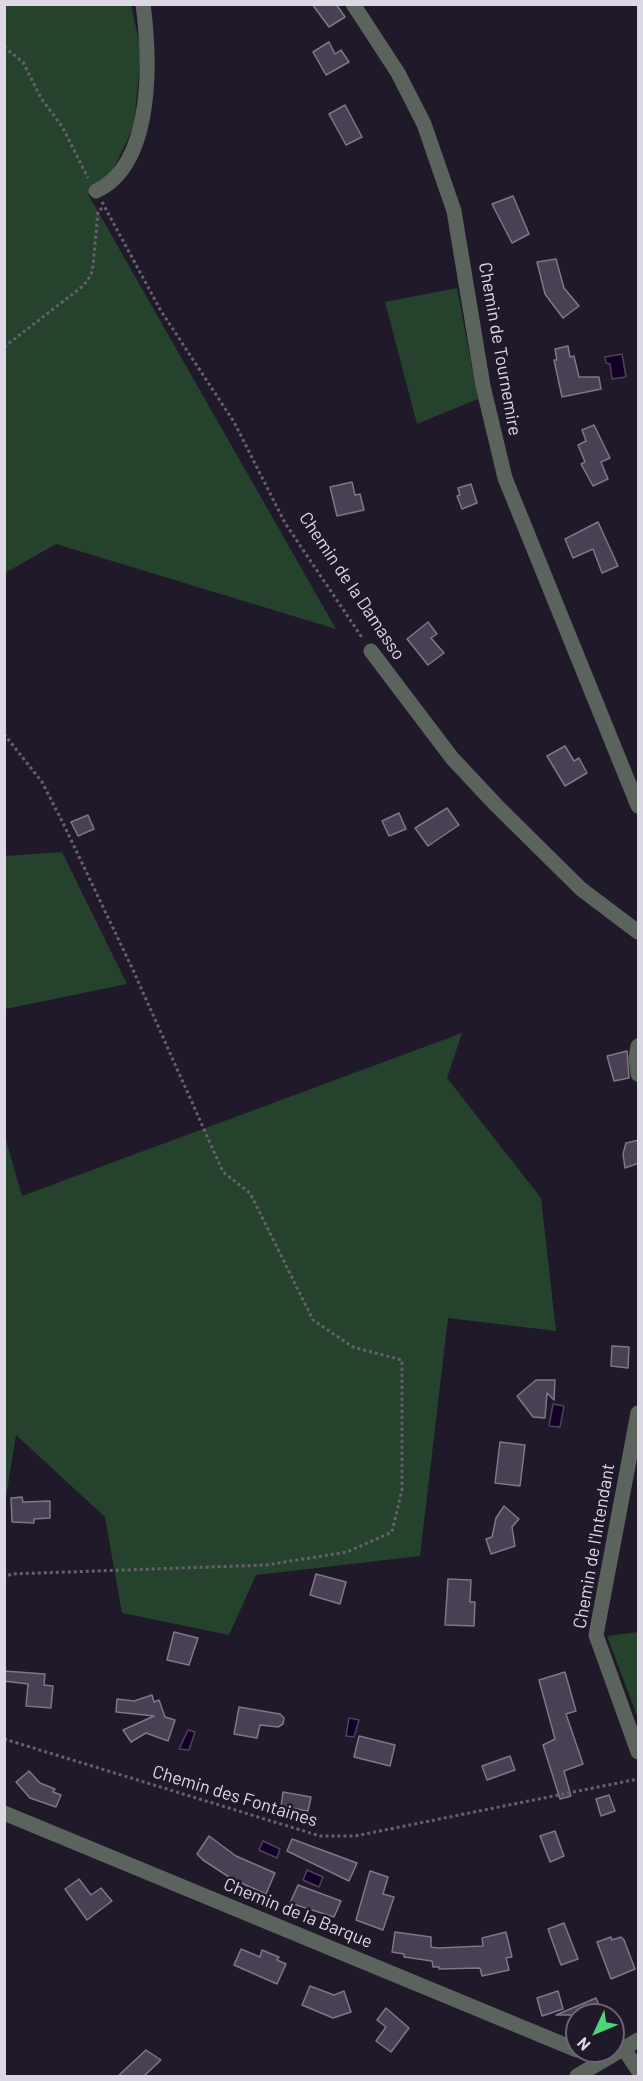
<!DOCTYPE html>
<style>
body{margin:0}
#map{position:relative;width:643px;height:2081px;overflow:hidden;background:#201929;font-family:Barlow,sans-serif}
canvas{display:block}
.frame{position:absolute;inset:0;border:6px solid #ddd9e4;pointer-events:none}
.north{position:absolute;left:565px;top:2003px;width:60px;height:60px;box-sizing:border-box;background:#201929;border:2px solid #6c6674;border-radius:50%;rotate:226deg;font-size:16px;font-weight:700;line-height:24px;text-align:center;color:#ddd9e4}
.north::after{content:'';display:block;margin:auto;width:21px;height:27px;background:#4cd677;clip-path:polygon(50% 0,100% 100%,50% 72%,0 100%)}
</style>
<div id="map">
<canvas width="643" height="2081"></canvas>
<div class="frame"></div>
<div class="north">N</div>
</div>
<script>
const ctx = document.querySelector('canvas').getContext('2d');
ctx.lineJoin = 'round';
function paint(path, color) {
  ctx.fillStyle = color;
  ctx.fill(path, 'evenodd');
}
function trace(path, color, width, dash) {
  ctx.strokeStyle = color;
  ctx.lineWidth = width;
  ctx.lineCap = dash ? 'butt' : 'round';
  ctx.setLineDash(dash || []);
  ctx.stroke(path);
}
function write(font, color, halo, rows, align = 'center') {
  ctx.font = font + ' Barlow,sans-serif';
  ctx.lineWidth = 5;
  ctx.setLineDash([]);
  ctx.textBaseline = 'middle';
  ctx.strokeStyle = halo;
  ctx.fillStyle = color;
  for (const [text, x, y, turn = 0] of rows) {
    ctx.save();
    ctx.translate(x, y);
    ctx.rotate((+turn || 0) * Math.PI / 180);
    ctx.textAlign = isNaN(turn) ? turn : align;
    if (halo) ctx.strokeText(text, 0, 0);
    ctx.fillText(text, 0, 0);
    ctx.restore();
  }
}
paint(new Path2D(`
 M5 5H131L141 50 134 126 111 174 88 194 336 629 56 544 5 573Z
 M457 288 478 399 417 424 385 302Z
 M62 852 127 984 5 1009V856Z
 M462 1033 447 1078 541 1198 556 1331 448 1318 420 1556 256 1575 229 1635 122 1613 105 1517 16 1435 5 1503V1137L22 1196Z
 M638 1632V1718L607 1636Z`), '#25432c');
const water = new Path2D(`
 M622 354 626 377 612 379 610 364 606 363 605 357Z
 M553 1404 564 1406 560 1427 549 1426Z
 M349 1718 359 1720 354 1737 346 1736Z
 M188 1730 195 1732 189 1750 179 1749Z
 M263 1841 280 1849 277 1858 259 1850Z
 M307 1870 323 1877 319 1887 303 1880Z`);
paint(water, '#130026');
trace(water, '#50415f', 1.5);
const building = new Path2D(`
 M312 4H336L345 17 329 27Z
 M329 42 335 54 341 50 349 62 326 75 313 52Z
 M345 105 362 137 346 145 329 114Z
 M513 196 529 234 512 243 492 204Z
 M556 259 564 288 579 306 563 318 545 294 537 262Z
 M568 346 570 357 574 356 579 377H599L601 389 562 397 554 360H557L555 349Z
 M594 425 610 458 601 462 608 479 593 486 581 464 585 462 578 445 586 441 582 430Z
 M352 482 355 495 360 494 364 510 337 516 330 487Z
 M471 484 477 503 462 509 457 496 460 495 458 488Z
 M598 522 618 566 602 573 593 549 573 558 565 539Z
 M428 622 437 634 431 638 444 653 428 665 407 639Z
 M565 746 574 761 579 758 587 773 565 786 547 756Z
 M447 808 459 825 428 846 415 828Z
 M399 813 406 829 389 836 382 821Z
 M88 815 94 829 78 836 71 822Z
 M627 1051 629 1078 614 1081 607 1056Z
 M639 1140V1163L625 1168 623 1154 626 1143Z
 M612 1346 629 1347 628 1368 611 1366Z
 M536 1380H555L554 1400 547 1393 545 1418 533 1417 517 1396Z
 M500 1442 525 1445 520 1486 495 1483Z
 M22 1497 23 1502 50 1501V1518L34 1519V1523L12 1522 11 1498Z
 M504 1506 519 1519 512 1527 515 1546 491 1554 486 1539 492 1537 496 1518Z
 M316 1574 346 1582 340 1604 310 1595Z
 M448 1579 471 1580 470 1602H475L474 1626 445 1625Z
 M174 1632 198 1638 189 1665 167 1660Z
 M4 1671 45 1674 44 1685 53 1686 51 1708 26 1706 28 1684 4 1681Z
 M565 1672 576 1711 566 1714 583 1764 564 1771 571 1796 560 1799 543 1745 555 1739 539 1680Z
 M152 1695 154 1702 159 1700 165 1717 175 1720 168 1741 146 1733 131 1742 123 1730 154 1716 116 1712 117 1699 134 1701Z
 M239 1707 280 1714 284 1718 283 1724 278 1727 260 1725 257 1738 234 1734Z
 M359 1736 395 1745 390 1766 354 1757Z
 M510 1756 515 1770 487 1780 482 1766Z
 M29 1771 40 1783 55 1789 53 1792 61 1795 56 1807 30 1798 16 1782Z
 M283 1792 311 1797 308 1811 281 1806Z
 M609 1795 615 1811 601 1816 596 1799Z
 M555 1831 564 1856 550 1862 540 1836Z
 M209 1836 236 1856 275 1873 266 1894 232 1879 203 1860 197 1854Z
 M292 1839 357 1863 349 1881 287 1851Z
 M370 1871 388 1877 383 1894 394 1897 383 1930 356 1920Z
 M79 1879 91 1895 101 1888 112 1901 87 1920 65 1889Z
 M298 1885 341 1901 334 1917 290 1903Z
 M564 1923 578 1959 561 1965 548 1929Z
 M395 1932 431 1937V1947L438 1948 483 1946 482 1938 506 1932 512 1957 506 1958 509 1970 482 1976 480 1968 439 1969V1967H433L432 1961 404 1957V1954L392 1952Z
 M611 1937 612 1940 621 1937 624 1940 635 1969 611 1979 597 1942Z
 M241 1949 260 1957 262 1950 279 1957 277 1960 286 1964 277 1984 234 1965Z
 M310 1986 334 1995 344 1991 351 2012 333 2018 302 2005Z
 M558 1991 563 2009 542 2016 537 1998Z
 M596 1998 603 2015H556Z
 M386 2008 409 2028 391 2052 376 2041 386 2027 377 2020Z
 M146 2050 161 2060 144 2076H118Z`);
paint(building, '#494153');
trace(building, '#7e7689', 1.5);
trace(new Path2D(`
 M4 47 23 62 41 98 63 128 88 178
 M102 202 161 311 234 422 285 523 363 639
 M4 347 83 286 91 275 93 266 98 211 104 207
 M4 734 42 782 63 823 133 970 223 1172 250 1193 313 1320 353 1347 402 1360V1490L392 1532 347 1552 266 1565 11 1574 4 1578
 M4 1739 320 1836H355L638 1779`), '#66606e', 3, [3, 3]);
trace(new Path2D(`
 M353 4 398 73 424 124 454 211 483 386 505 478 638 806
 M96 191C155 164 150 57 143 4
 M371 651 452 758 496 805 581 889 638 932
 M638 1046 636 1058 638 1074
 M638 1413 596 1635 638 1752
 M4 1813 577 2050
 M624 2049 638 2070
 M577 2076 638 2040`), '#5b635d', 15);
write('18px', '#ddd9e4', '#201929', [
 ["Chemin de Tournemire",500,349,80],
 ["Chemin de la Damasso",352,586,56],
 ["Chemin de l'Intendant",594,1546,-80],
 ["Chemin des Fontaines",235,1796,17],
 ["Chemin de la Barque",298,1913,22]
]);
</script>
